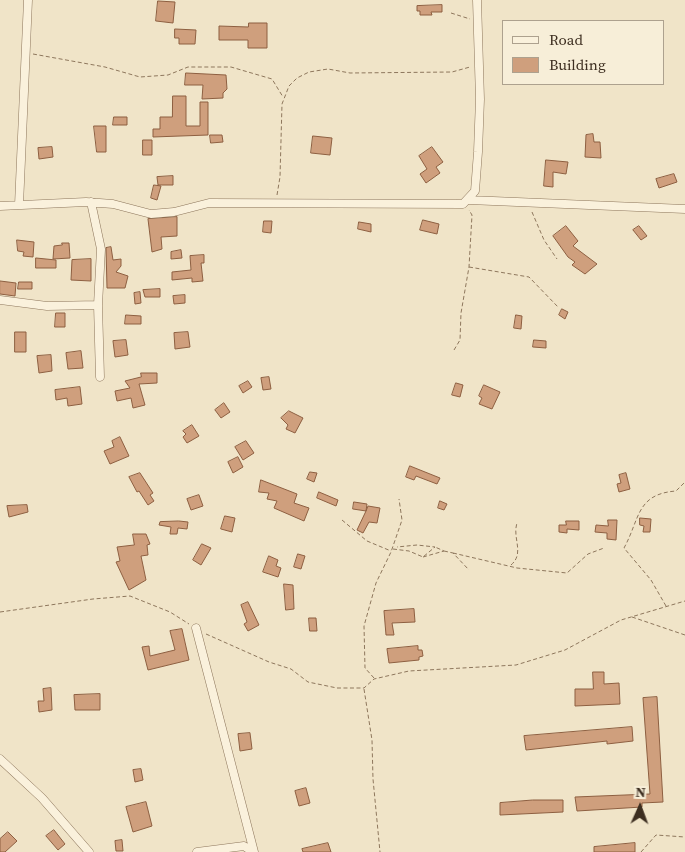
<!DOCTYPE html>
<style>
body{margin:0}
#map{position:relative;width:685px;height:852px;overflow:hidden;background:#f0e4c8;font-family:"Source Serif 4",serif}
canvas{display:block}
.legend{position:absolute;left:502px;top:20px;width:162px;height:65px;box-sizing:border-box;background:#f7eed8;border:1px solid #ada18e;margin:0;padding:6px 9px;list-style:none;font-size:15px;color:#3d2e20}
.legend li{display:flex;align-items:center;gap:10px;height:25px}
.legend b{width:25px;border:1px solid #ada18e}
.north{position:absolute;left:615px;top:782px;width:50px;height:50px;-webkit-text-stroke:4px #f7eed8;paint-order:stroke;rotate:2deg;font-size:14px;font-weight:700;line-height:20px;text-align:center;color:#3d2e20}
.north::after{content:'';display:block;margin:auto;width:18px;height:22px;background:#3d2e20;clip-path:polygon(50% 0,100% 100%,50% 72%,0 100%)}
</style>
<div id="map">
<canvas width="685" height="852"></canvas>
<ul class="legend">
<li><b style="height:6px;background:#faf1dc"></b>Road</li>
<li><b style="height:14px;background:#cf9f7d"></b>Building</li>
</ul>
<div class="north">N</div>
</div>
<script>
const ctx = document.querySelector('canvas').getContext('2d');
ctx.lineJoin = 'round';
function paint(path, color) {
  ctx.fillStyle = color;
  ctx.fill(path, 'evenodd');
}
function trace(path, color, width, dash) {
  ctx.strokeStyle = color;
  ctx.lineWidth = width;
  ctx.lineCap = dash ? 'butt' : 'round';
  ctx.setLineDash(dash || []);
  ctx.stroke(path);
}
const building = new Path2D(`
 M158 1 175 2 173 23 156 21Z
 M442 5V12H431L432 15H420V11H417V6Z
 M249 23H267V48H248V40H219V26L248 27Z
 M175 29 196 30 195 44H179V38H175Z
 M186 73 226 75 227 89 223 93V98L202 99 203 85H185Z
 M173 96H186V126H200V102H208V135L153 137V129H160V117H172Z
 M114 117H127V125H113Z
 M94 126H106V152H97Z
 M593 134 594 142H600L601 158 585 157 586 135Z
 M210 135H222L223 142 211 143Z
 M313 136 332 138 330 155 311 153Z
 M143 140H152V155H143Z
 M52 147 53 157 39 159 38 148Z
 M432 147 443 162 436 167 440 173 426 183 420 174 427 169 419 156Z
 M546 160 568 162 566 174 553 172V187L544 186Z
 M674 174 677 182 659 188 656 179Z
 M173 176V185H158L157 177Z
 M154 185 161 186 157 200 151 198Z
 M177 217V236L161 237 162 249 152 252 148 219Z
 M423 220 439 224 437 234 420 230Z
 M264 221H272L271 233 263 232Z
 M359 222 371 224V232L358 229Z
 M566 226 578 241 573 246 597 264 585 274 572 265 575 262 568 257 553 236Z
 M639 226 647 236 641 240 633 230Z
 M17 240 34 242 33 257 23 256 24 252 18 251Z
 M62 243H69L70 258 53 259 54 246 62 245Z
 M111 247 113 260 121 259V266L116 272 128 276 125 288H107L106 248Z
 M181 250 182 258 171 259V252Z
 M204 255V263H201L203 281 192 282V278L172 280V272L191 270 190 256Z
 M36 258 56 260V268H36Z
 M91 259V281L71 280 72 260Z
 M0 281 16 283 15 296 0 294Z
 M19 282H32V289H18Z
 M160 289V297H145L143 290Z
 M140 292 141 303 135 304 134 293Z
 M185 295V303L174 304 173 296Z
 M562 309 568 312 565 319 559 315Z
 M56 313H65V327H55Z
 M126 315 141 316V324H125Z
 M516 315 522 316 521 329 514 328Z
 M15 332H26V352H15Z
 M188 332 190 347 175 349 174 333Z
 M126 340 128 355 115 357 113 341Z
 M534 340 546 341V348L533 347Z
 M81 351 83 368 68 369 66 353Z
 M51 355 52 371 39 373 37 356Z
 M141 373H157V383L139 384 145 405 133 408 131 398 117 401 115 391 130 388 125 381 141 377Z
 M269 377 271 389 263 390 261 378Z
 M248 381 252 387 243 393 239 386Z
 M456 383 463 385 460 397 452 395Z
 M484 385 500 392 492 409 479 404 482 398 479 396Z
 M80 387 82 404 68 406 67 398 56 400 55 390Z
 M224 403 230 412 221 418 215 410Z
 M289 411 303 418 295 433 286 429 288 425 281 418Z
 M192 425 199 436 187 443 183 437 186 434 183 431Z
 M120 437 129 456 110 464 104 451 114 447 112 441Z
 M246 441 254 453 243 460 235 447Z
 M238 457 243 467 233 473 228 462Z
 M410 466 440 478 437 484 416 476 414 480 406 477Z
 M310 472 317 473 314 482 307 479Z
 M140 473 153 493 150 495 154 501 148 505 139 491 137 492 129 477Z
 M626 473 630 489 619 492 617 484 621 483 619 475Z
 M261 480 297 494 294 503 309 508 304 521 274 508 277 501 267 499 269 493 259 492Z
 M319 492 338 500 336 506 317 498Z
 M199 495 203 506 191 510 187 499Z
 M440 501 447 504 444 510 438 508Z
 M354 502 367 504 366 511 368 506 380 508 377 523 369 522 363 533 357 530 366 511 353 509Z
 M27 505 28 512 9 517 7 506Z
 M225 516 235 518 232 532 221 529Z
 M640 518 651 519 650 532H643L644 526 640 525Z
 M608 520H617L616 540 607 539V533L595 532 596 525 608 526Z
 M179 521 188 522 187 529 178 528 177 534H170L171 527 159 525 160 522Z
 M566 521H579V530L567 529V533L559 532V525H566Z
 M133 534H146L150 544 147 545 148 555 141 556 146 580 129 590 116 562 120 561 117 547 134 545Z
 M202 544 211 548 201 565 193 560Z
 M298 554 305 556 301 569 294 567Z
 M269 556 278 560 276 566 281 568 278 577 263 572Z
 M284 584 293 585 294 609 286 610Z
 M248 602 259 625 248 631 244 624 247 622 241 605Z
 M414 609 415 622 392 623 394 635H386L384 611Z
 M309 618H316L317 631H310Z
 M182 629 189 660 148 670 142 647 149 646 150 656 175 650 170 631Z
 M418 646V650H422L423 656 419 657V660L389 663 387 649Z
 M593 672H604V684L619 683 620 704 575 706V689H593Z
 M51 688 52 710 39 712 38 701H44L43 689Z
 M100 694V710H75L74 695Z
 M657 697 663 802 642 803V807L577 811 575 797 650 794 643 698Z
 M632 727 633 741 607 744V741L526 750 524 736Z
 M250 733 252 749 240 751 238 734Z
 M141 769 143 780 135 782 133 770Z
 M306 788 310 803 299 806 295 791Z
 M533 800H563V812L500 815V803Z
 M146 802 152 826 133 832 126 807Z
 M54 830 65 844 58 850 46 836Z
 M8 832 17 841 5 852H0V839Z
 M122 840 123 851H116L115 841Z
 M328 843 331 852H303L302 849Z
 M635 843V852H594V847Z`);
paint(building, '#cf9f7d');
trace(building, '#8d5f41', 1);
const minor = new Path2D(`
 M469 200 685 209
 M91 202 101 249 98 305 100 377
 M19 205 28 0
 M0 206 86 202 113 204 151 214 174 212 209 203 463 204 475 191 478 152 480 99 477 0
 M0 300 47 306 98 305
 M196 628 254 852
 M0 759 42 798 89 852
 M197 852 244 846 253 852`);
trace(minor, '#8d765c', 9);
trace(new Path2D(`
 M451 13 470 19
 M33 54 105 67 140 77 168 75 188 67H231L272 79 283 97
 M277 195 280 177 282 104 289 86 297 78 309 72 328 69 350 73 452 72 470 67
 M532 212 544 240 557 259
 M469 267 529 277 558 307
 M454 350 460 340 461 313 469 267 472 215 469 210
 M342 520 367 541 391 551
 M393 549 409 551 423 557 435 547 417 545 397 547
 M444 551 453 553 469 570
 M453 553 517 568 567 573 588 554 604 548
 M423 557 444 551 435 547
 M511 565C525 553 512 538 517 523
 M666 606 651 580 624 548C640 519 636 494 676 491L685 482
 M0 612 93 599 130 596 170 612 189 624
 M632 617 685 635
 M206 634 269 662 291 669 308 682 337 688H364L374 679 409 671 516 665 565 650 621 620 685 601
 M374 678 365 668 364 626 376 583 391 552 402 520 399 499
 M364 689 372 740 373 779 380 852
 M641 852 656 835 685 837`), '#8d765c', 1, [4, 2.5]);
trace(minor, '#faf1dc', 8);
</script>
